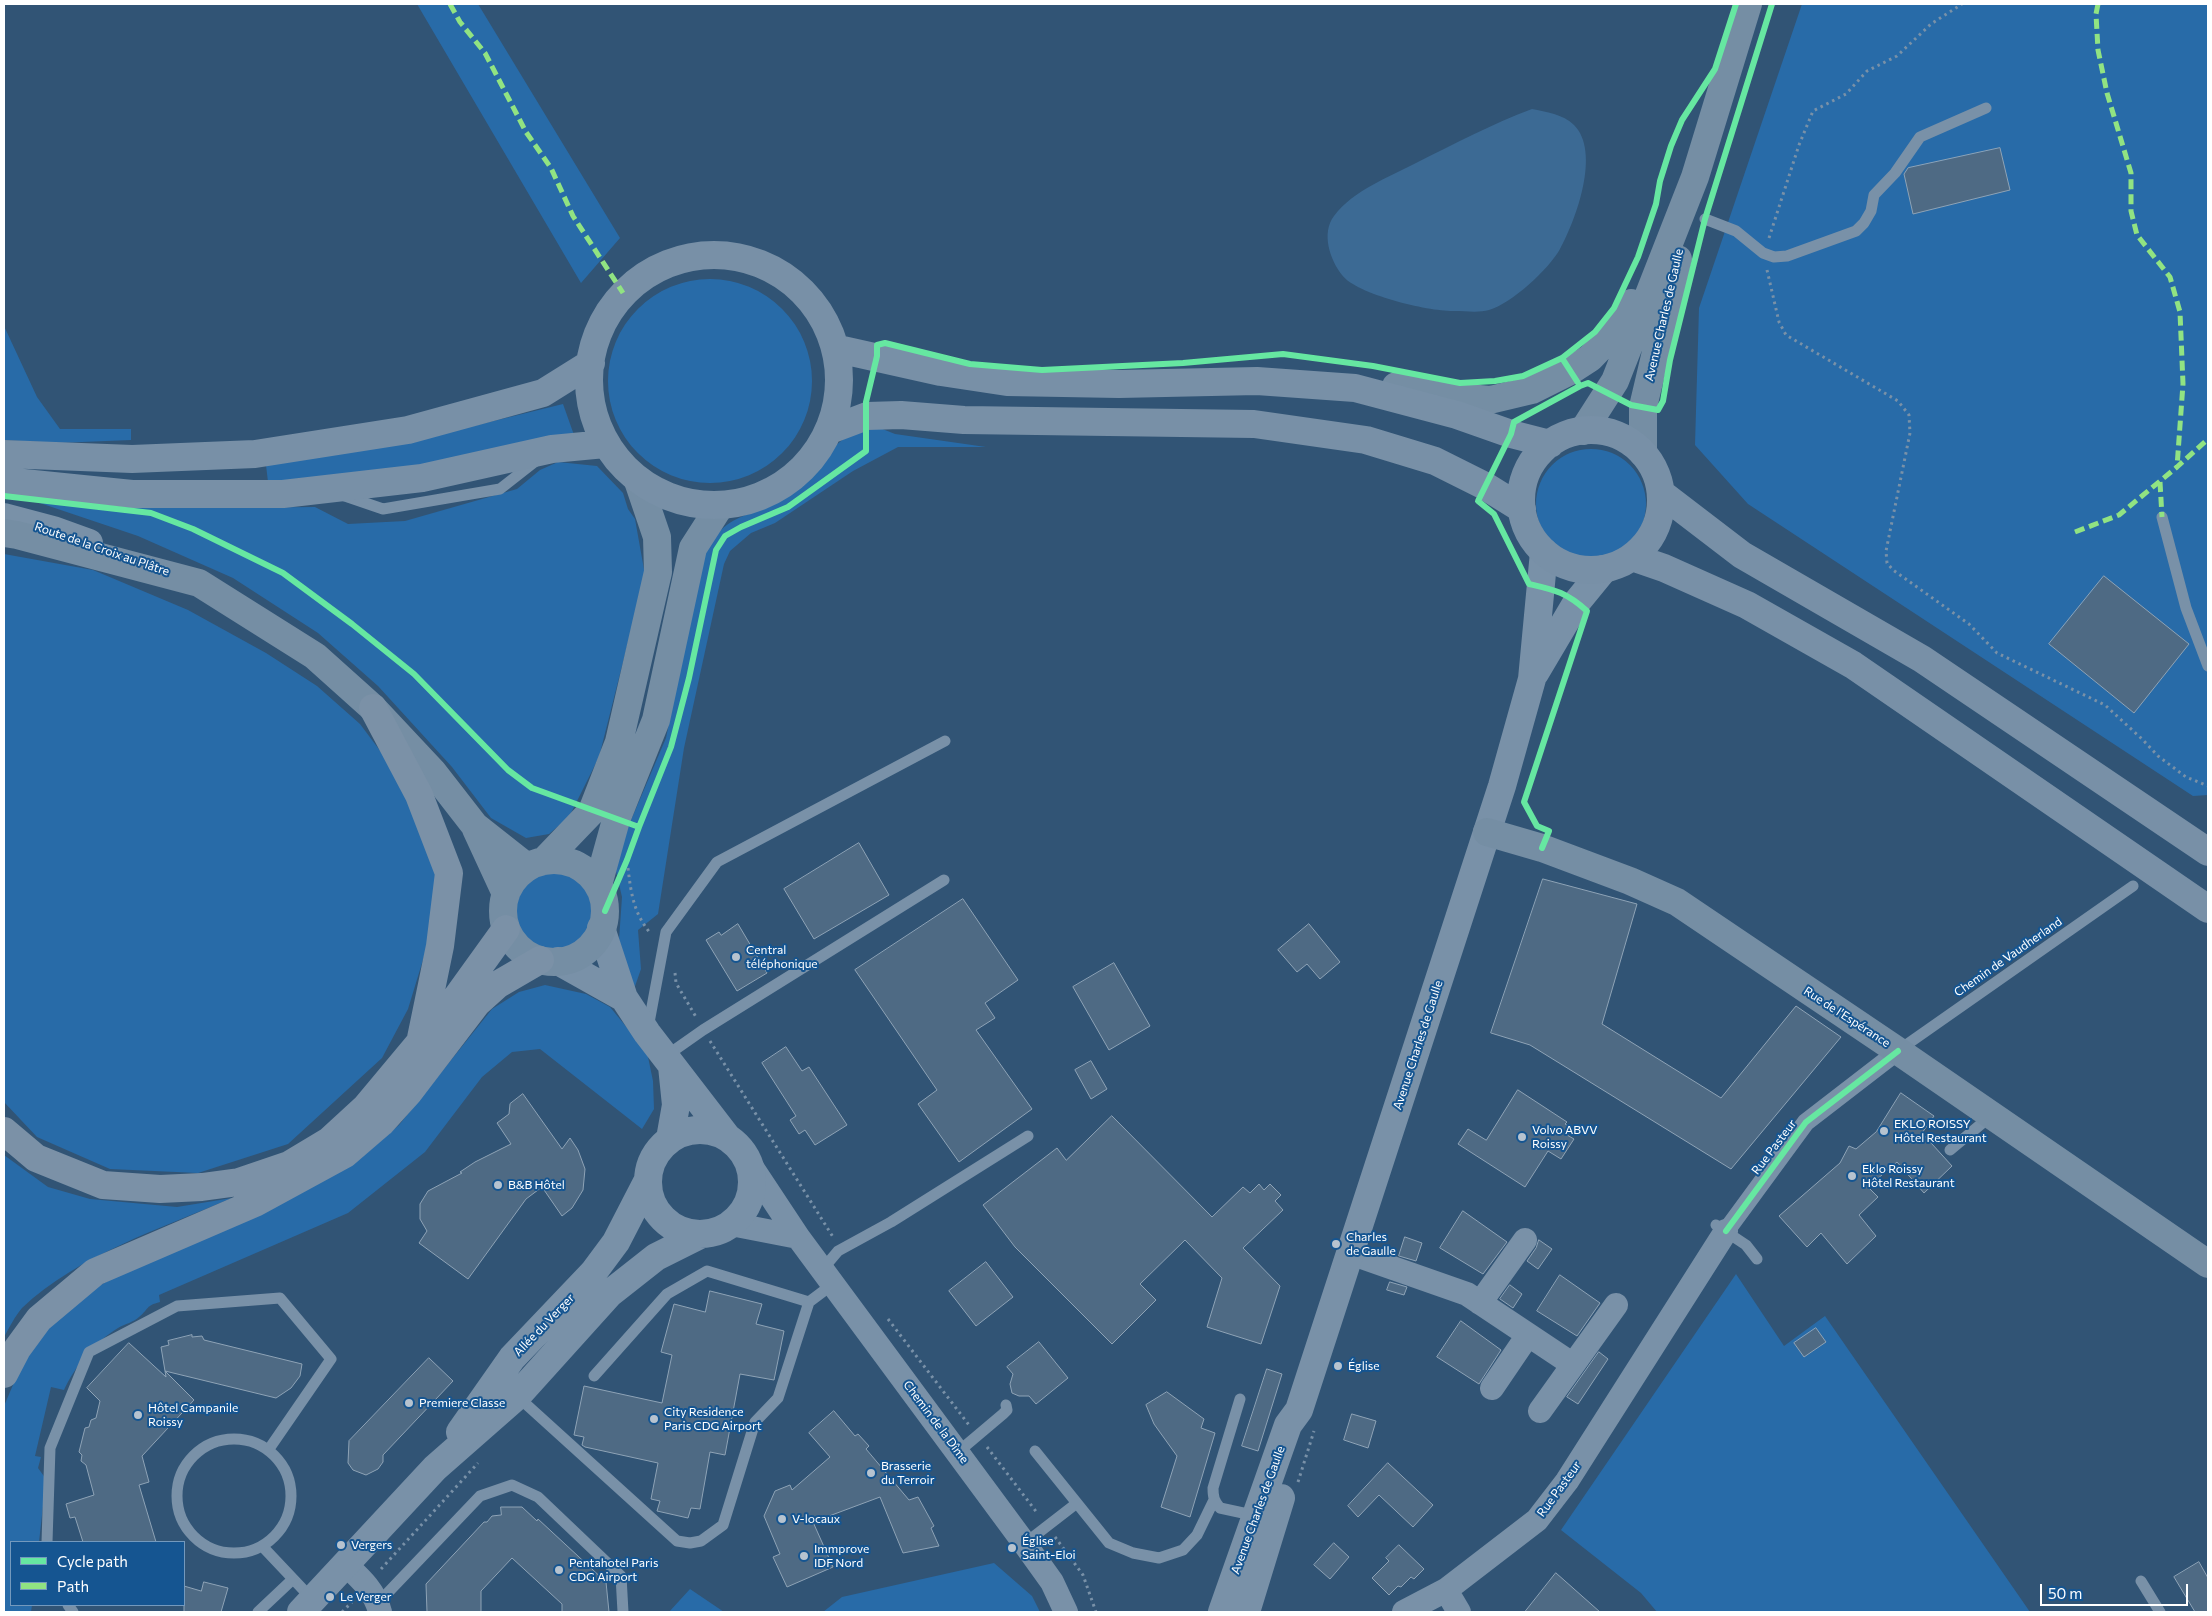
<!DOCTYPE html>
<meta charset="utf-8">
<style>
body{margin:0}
#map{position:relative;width:2212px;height:1616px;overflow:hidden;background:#315475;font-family:Commissioner,sans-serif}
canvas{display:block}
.frame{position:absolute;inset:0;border:5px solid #fff;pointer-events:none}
.legend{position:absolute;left:10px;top:1541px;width:175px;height:65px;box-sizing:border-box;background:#155591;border:1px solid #7399bd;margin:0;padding:6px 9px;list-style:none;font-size:15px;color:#fff}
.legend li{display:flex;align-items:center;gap:10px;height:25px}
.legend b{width:25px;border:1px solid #7399bd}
.scale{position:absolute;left:2040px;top:1584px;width:148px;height:22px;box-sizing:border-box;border:2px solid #fff;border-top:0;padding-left:6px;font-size:15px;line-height:18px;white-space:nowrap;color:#fff;-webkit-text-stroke:4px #155591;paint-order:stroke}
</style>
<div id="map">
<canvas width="2212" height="1616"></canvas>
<div class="frame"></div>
<ul class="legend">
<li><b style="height:6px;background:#66e7a1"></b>Cycle path</li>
<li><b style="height:6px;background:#91e382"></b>Path</li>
</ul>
<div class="scale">50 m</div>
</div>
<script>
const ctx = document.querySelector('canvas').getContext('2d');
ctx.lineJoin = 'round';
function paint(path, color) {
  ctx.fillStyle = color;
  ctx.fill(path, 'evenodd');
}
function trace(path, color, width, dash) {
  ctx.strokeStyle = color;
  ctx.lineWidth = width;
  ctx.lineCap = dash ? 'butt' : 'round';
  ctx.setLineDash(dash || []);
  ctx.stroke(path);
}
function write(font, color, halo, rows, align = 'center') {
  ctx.font = font + ' Commissioner,sans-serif';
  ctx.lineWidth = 4;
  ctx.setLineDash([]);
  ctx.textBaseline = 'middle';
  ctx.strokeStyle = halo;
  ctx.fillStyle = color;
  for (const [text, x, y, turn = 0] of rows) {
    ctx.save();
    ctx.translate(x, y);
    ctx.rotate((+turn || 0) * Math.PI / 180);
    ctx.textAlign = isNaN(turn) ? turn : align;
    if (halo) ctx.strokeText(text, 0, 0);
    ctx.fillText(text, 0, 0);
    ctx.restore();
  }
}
paint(new Path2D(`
 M417 4H478L620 238 581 283Z
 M1802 4H2208V795L2193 796 1748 504 1695 445 1699 308Z
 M608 381a102 102 0 1 1 204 0a102 102 0 1 1-204 0Z
 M4 326 37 397 60 429H131V440L57 443 4 440Z
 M563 404 574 435 443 462 354 475 268 482 266 465 420 439Z
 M880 428 895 434 986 447H898L853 471 775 523 751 533 730 551 724 564 684 748 658 914 638 930 641 969 634 989 619 940 622 897 615 867 617 853 666 738 702 563C706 550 712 540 721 530 737 514 758 513 778 502 807 484 822 453 850 434 858 430 872 430 880 428Z
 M1536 504a55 55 0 1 1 110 0a55 55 0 1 1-110 0Z
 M558 462 597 466 623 493 628 509 635 519 645 575 599 757 569 817 549 834 526 838 491 818 452 767 378 686 318 633 233 578 138 536 25 498 219 508 315 507 348 524 405 521 517 489 540 470Z
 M4 554 93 570 188 610 266 653 317 686 360 724 384 756 421 822 439 873 433 927 408 1009 382 1058 288 1144 198 1173 110 1169 37 1137 4 1102Z
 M512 911a42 42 0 1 1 84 0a42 42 0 1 1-84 0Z
 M545 985 586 994 610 1007 647 1052 653 1081 654 1109 642 1129 540 1049 512 1052 482 1077 425 1152 348 1213 159 1295 160 1302C145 1306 150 1308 139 1317 134 1322 125 1324 118 1328 95 1342 75 1366 64 1390L51 1387 35 1456 41 1457 38 1468 46 1479 39 1542H11V1605H32L31 1612H4V1406L21 1366 50 1326 85 1294 120 1274 357 1161 399 1125 492 1009 519 992Z
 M4 1155 48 1187 90 1199 177 1207 232 1198C162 1228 78 1255 22 1308 15 1316 9 1328 4 1337Z
 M1736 1274 1784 1346 1825 1316 2030 1612H1657L1641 1593 1561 1530Z
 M994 1563 1032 1596 1040 1612H823L842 1597Z
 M690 1589 724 1612H669Z`), '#286ba8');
paint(new Path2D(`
 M1532 109C1546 112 1563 114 1574 125 1601 152 1576 220 1560 249 1549 269 1511 304 1489 310 1479 313 1465 311 1455 311 1431 312 1357 295 1342 275 1330 260 1321 233 1334 216 1354 190 1387 178 1416 163 1454 144 1492 124 1532 109Z`), '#3c6a94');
const building = new Path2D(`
 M2000 148 2010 190 1913 214 1904 174 1908 168Z
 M2104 576 2189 644 2134 713 2049 644Z
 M859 843 889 895 814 939 784 889Z
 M1543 879 1637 904 1602 1024 1721 1098 1796 1006 1841 1037 1731 1169 1530 1045 1491 1033Z
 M963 899 1018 980 985 1003 995 1018 976 1030 1032 1109 959 1162 918 1104 937 1090 855 970Z
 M738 924 767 973 737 991 706 940 719 932 721 935Z
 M1309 924 1340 962 1320 979 1307 964 1297 972 1278 950Z
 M1114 963 1150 1026 1109 1050 1073 987Z
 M786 1047 802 1071 809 1067 847 1125 815 1145 805 1130 799 1134 790 1120 796 1116 762 1063Z
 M1091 1061 1107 1089 1091 1099 1075 1070Z
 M1518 1090 1567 1122 1565 1124 1571 1128 1567 1135 1574 1139 1561 1159 1548 1151 1525 1187 1458 1144 1468 1129 1486 1140Z
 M1901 1093 1934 1116 1922 1133 1952 1166 1924 1193 1897 1162 1868 1187 1878 1197 1859 1215 1876 1236 1847 1264 1821 1233 1807 1247 1779 1216 1840 1163 1849 1146 1856 1149 1876 1132Z
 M523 1094 562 1149 570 1138 578 1150 585 1169 583 1190 572 1208 562 1216 542 1187 526 1199 468 1279 419 1243 427 1231 420 1219V1204L428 1191 462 1173 460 1172 475 1162 511 1144 497 1123 509 1114 510 1104Z
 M1112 1116 1212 1217 1243 1187 1250 1193 1259 1184 1264 1190 1270 1184 1281 1195 1275 1201 1283 1210 1243 1248 1280 1286 1261 1344 1207 1327 1222 1278 1185 1240 1140 1284 1156 1300 1112 1344 1015 1247 983 1205 1057 1148 1066 1160Z
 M1463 1211 1507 1242 1483 1274 1440 1248Z
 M1405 1237 1422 1243 1416 1261 1399 1256Z
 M1539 1240 1552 1249 1538 1269 1527 1261 1536 1248Z
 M986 1262 1013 1297 976 1326 949 1291Z
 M1560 1275 1600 1303 1577 1336 1537 1311Z
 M1390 1282 1407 1287 1404 1295 1387 1290Z
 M1510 1285 1522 1294 1513 1308 1500 1299Z
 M710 1291 762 1304 756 1324 784 1331 774 1380 740 1374 725 1455 710 1452 700 1509 691 1508 688 1518 657 1511 660 1501 651 1499 658 1463 585 1447 582 1445 584 1437 574 1435 584 1386 662 1403 672 1355 661 1352 674 1304 705 1312Z
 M1461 1321 1501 1350 1479 1384 1437 1357Z
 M1816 1328 1826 1342 1804 1357 1794 1343Z
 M192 1335V1337L202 1336 204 1340 302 1364 300 1376 291 1388 276 1398 165 1371 161 1347 169 1345 168 1341Z
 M1039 1342 1068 1378 1036 1404 1029 1396H1019L1012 1393 1010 1384 1013 1374 1007 1367Z
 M129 1343 166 1377 165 1371 194 1400 142 1456 149 1482 139 1485 156 1542H83L75 1517 70 1518 66 1504 94 1495 86 1465 81 1461 82 1455 79 1452 85 1428 89 1427 91 1420 96 1418 100 1401 87 1388Z
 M1599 1352 1608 1359 1578 1404 1567 1397Z
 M429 1358 453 1381 383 1455V1462L378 1469 366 1475 353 1470 348 1463 349 1441Z
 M1267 1369 1282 1374 1258 1451 1242 1446Z
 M1167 1392 1204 1419 1201 1428 1215 1433 1190 1517 1161 1507 1177 1456 1154 1424 1146 1405Z
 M834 1411 855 1436 858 1434 869 1446 866 1449 909 1500 918 1497 934 1526 931 1528 939 1546 903 1553 880 1497 813 1522 833 1567 787 1587 773 1557 780 1554 764 1516 775 1491 790 1485 792 1490 830 1457 809 1433Z
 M1352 1414 1376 1421 1368 1448 1344 1440Z
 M1388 1463 1433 1505 1413 1527 1379 1495 1358 1517 1348 1506Z
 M501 1507H522L537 1521 538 1519 606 1582 609 1612H562V1604L512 1558 481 1591V1612H427L426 1584 484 1522H487L492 1516 501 1515Z
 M1334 1543 1349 1557 1330 1579 1314 1565Z
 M1399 1545 1424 1569 1414 1579 1411 1577 1401 1587 1398 1586 1389 1595 1372 1578 1389 1561 1386 1558Z
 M2199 1562 2208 1578V1612H2195L2174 1577Z
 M1556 1573 1600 1612H1525Z
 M204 1582 228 1588 221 1612H184V1586L201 1591Z`);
paint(building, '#4e6a84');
trace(building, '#8ea3b6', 1);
trace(new Path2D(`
 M1769 238 1799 145 1813 111 1846 94 1867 71 1897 56 1931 24 1962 4
 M1767 270 1779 322 1786 335 1898 401 1909 415 1910 433 1886 551 1887 563 1893 570 1969 624 1997 653 2105 705 2142 739 2158 756 2186 777 2208 786
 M628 868C631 894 634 914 651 934
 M675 973 676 983 696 1017
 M710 1041 833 1237
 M888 1319 969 1425
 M987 1447 1038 1514
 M1298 1482 1314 1431
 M1055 1537 1083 1575 1096 1612
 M381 1569 478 1463
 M342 1612 352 1602`), '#7991a8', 3, [2.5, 4]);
trace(new Path2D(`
 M1705 219 1736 231 1763 253 1774 257 1787 256 1856 231 1864 223 1871 211 1874 195 1895 173 1920 137 1986 108
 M342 495 383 509 500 489 537 460
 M2162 517 2186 608 2208 666
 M648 1028 666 932 717 862 945 741
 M1899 1050 2133 886
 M666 1056 703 1030 944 880
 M1950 1150 1992 1115
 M1716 1225 1746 1245 1757 1259
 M822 1270 838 1251 891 1222 1028 1136
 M594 1376 667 1294 707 1271 809 1302
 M517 1396 677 1541 690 1543 701 1541 723 1525 755 1422 778 1398 809 1302 833 1284
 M1240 1399 1213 1488C1213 1497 1214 1501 1220 1508L1257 1516
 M177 1496a57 57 0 1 1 114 0a57 57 0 1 1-114 0Z
 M1035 1451 1109 1543 1133 1553 1159 1558 1183 1550 1197 1535 1214 1500
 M958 1452 1003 1414 1007 1410 1006 1405
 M47 1542 50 1448 89 1352 177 1306 280 1298 331 1359 269 1449
 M1024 1544 1077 1503
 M262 1546 313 1600
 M2141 1581 2160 1612
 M378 1603 480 1496 512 1485 538 1497 621 1576 623 1612
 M68 1605 73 1612
 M258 1612 293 1579`), '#7991a8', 11);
trace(new Path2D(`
 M1726 1231 1806 1122 1898 1051`), '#7991a8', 18);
trace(new Path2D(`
 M749 1163 798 1237 1019 1536 1052 1582 1066 1612
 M731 1224 798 1237
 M1350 1253 1467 1294 1572 1364
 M1480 1303 1525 1240
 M1492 1388 1528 1335
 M1540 1411 1616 1305
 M345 1564C360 1578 375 1591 380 1612
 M1446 1590 1459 1612
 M1404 1612 1446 1590 1537 1520 1567 1481 1726 1231`), '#7991a8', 24);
trace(new Path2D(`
 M4 517 53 530 89 543
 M1535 673 1577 602 1604 569
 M601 928 624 998 647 1033 727 1137
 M558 961 624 998
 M648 1182a52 52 0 1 1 104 0a52 52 0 1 1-104 0Z
 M670 1139 676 1105 672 1066
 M460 1432 512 1358 593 1273 616 1242 648 1180
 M301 1612 435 1468 517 1396 609 1294 656 1257 702 1234
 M1222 1612 1288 1425 1299 1410 1502 786 1532 679 1544 552
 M1246 1612 1281 1498`), '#7991a8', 28);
trace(new Path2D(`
 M1396 386 1435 395 1490 400 1532 390 1570 371 1590 358 1620 327 1631 303
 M1583 431 1615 381 1695 177 1748 4
 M1643 453V407L1678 259
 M4 533 17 535 199 583 315 656 373 708 433 772 475 826 527 867
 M476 829 506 894
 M1487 832 1542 848 1630 881 1677 902 1898 1051 2208 1264
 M503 911a51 51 0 1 1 102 0a51 51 0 1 1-102 0Z
 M544 861 592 811 619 742 658 572 657 537 638 481
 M598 885 616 820 656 720 693 548 720 506`), '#758ea4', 28);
trace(new Path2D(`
 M589 380a125 125 0 1 1 250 0a125 125 0 1 1-250 0Z
 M838 349 941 372 1007 382 1119 384 1257 381 1355 388 1457 415 1511 434 1550 444
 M830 430 867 416 901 415 964 420 1254 424 1366 440 1435 461 1485 486 1522 509
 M1521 500a70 70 0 1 1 140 0a70 70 0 1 1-140 0Z
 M4 454 132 459 255 454 408 430 543 393 591 363
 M4 481 132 494H283L422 478 552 449 605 444
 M1661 493 1742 555 1922 659 2208 852
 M1632 557 1664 568 1747 605 1853 665 2208 909`), '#7890a7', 28);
trace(new Path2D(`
 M373 708 419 795 449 873 440 946 421 1038
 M4 1131 36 1158 103 1185 160 1189 202 1187 239 1182 289 1165 329 1141 366 1107 452 1004 506 929
 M4 1374 17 1349 39 1319 95 1272 255 1203 345 1154 381 1123 409 1092 477 1003 497 985 540 960`), '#7b91a7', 28);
trace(new Path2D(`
 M450 4 460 22 485 53 526 132 551 168 573 216 623 293
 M2098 4 2096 14 2098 50 2107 93 2131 173V211L2137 235 2170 277 2180 312 2183 384 2177 467
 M2160 482 2162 517
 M2075 532 2119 515 2177 467 2208 439`), '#91e382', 5, [10, 5]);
trace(new Path2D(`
 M1562 358 1580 386 1588 383 1631 405 1658 410 1663 401 1670 360 1705 219 1772 4
 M4 496 151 513 193 529 283 573 352 624 414 674 508 770 532 788 639 827 671 747 689 678 716 550 725 536 741 527 788 507 866 451V402L877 356V345L885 343 970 364 1042 370 1183 363 1283 354 1373 366 1460 383 1495 381 1523 376 1562 358 1595 332 1614 308 1638 257 1656 204 1660 181 1671 146 1682 120 1715 69 1736 4
 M1542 848 1549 831 1537 826 1524 802 1587 611C1566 592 1555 590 1529 584L1494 514 1478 501 1511 434 1514 422 1580 386
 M605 911 627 860 639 827
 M1726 1231 1806 1122 1898 1051`), '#66e7a1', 6);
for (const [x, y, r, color] of [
 [736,957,5,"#b7c3cf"],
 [1884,1131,5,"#b7c3cf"],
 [1522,1137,5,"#b7c3cf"],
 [1852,1176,5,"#b7c3cf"],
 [498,1185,5,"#b7c3cf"],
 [1336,1244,5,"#b7c3cf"],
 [1338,1366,5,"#b7c3cf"],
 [409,1403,5,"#b7c3cf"],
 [138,1415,5,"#b7c3cf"],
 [654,1419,5,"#b7c3cf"],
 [871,1473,5,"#b7c3cf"],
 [782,1519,5,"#b7c3cf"],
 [341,1545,5,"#b7c3cf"],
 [1012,1548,5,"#b7c3cf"],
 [804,1556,5,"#b7c3cf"],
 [559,1570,5,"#b7c3cf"],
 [330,1597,5,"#b7c3cf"]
]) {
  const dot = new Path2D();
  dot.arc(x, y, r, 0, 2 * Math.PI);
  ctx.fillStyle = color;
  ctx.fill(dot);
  trace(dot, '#155591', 2);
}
write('12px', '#fff', '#155591', [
 ["Avenue Charles de Gaulle",1664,315,-77],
 ["Route de la Croix au Plâtre",102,549,19],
 ["Chemin de Vaudherland",2008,957,-35],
 ["Rue de l'Espérance",1847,1017,33],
 ["Avenue Charles de Gaulle",1418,1045,-72],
 ["Rue Pasteur",1774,1147,-53],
 ["Allée du Verger",544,1325,-46],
 ["Chemin de la Dîme",936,1422,53],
 ["Rue Pasteur",1559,1489,-54],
 ["Avenue Charles de Gaulle",1258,1510,-70]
]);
write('12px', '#fff', '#155591', [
 ["Central",746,950],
 ["téléphonique",746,964],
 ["EKLO ROISSY",1894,1124],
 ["Hôtel Restaurant",1894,1138],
 ["Volvo ABVV",1532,1130],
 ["Roissy",1532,1144],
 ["Eklo Roissy",1862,1169],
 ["Hôtel Restaurant",1862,1183],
 ["B&B Hôtel",508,1185],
 ["Charles",1346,1237],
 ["de Gaulle",1346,1251],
 ["Église",1348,1366],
 ["Premiere Classe",419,1403],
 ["Hôtel Campanile",148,1408],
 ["Roissy",148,1422],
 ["City Residence",664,1412],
 ["Paris CDG Airport",664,1426],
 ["Brasserie",881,1466],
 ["du Terroir",881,1480],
 ["V-locaux",792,1519],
 ["Église",1022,1541],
 ["Saint-Eloi",1022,1555],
 ["Vergers",351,1545],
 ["Immprove",814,1549],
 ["IDF Nord",814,1563],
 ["Pentahotel Paris",569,1563],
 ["CDG Airport",569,1577],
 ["Le Verger",340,1597]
], 'left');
</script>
